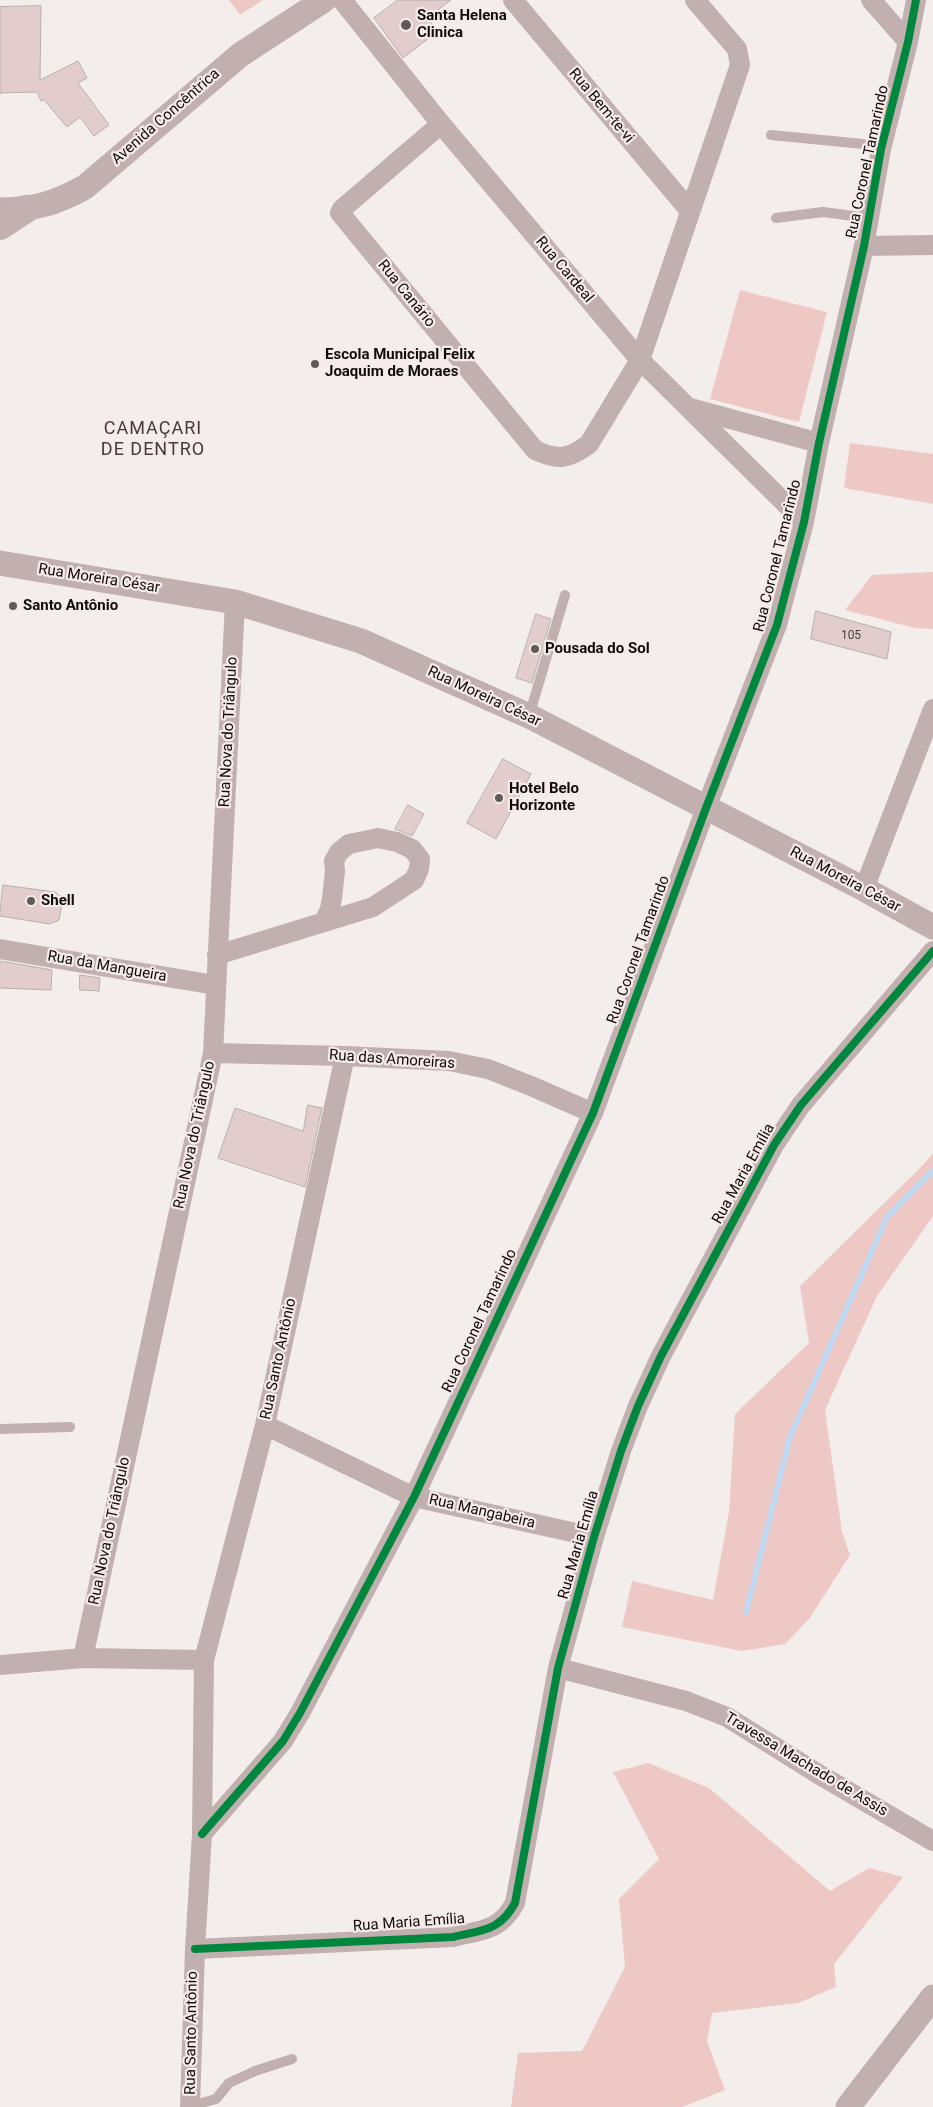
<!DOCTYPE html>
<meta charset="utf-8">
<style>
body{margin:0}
canvas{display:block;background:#f3edec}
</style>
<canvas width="933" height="2107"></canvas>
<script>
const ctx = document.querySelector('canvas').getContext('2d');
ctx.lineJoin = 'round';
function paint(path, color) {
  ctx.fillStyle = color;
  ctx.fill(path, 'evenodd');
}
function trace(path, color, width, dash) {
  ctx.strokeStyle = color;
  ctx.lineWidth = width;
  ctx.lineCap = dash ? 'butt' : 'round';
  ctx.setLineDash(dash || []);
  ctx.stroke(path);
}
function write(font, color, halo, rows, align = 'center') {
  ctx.font = font + ' Roboto,sans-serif';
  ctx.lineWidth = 4.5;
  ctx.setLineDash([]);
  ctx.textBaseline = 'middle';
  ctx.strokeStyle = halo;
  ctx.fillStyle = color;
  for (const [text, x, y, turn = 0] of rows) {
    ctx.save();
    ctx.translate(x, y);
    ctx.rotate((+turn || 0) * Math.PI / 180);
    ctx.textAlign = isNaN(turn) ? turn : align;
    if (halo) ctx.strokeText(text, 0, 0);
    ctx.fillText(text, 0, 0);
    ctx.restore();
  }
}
paint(new Path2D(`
 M229 0H263L240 15Z
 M740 290 827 312 799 422 710 399Z
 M850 443 933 454V504L844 488Z
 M933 572V629L915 628 845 610 872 575Z
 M933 1153V1216L877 1296 825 1410 842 1532 850 1555 809 1619 785 1644 742 1651 622 1627 632 1581 713 1600 729 1512 735 1414 809 1343 800 1286 923 1165Z
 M648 1763 709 1788 830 1891 869 1868 903 1877 834 1964 836 1987 798 2003 712 2013 707 2041 725 2090 682 2107H511L518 2053 582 2051 625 1967 619 1899 659 1859 613 1772Z`), '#eec8c5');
trace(new Path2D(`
 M746 1612 790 1437 887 1217 933 1170`), '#bed9f3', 5.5);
const building = new Path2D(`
 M398 0H451L427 18 438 31 403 58 374 18Z
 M41 6 40 80 78 61 87 78 78 83 109 125 94 136 80 117 67 127 44 100 41 101 37 92 0 93V7Z
 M816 611 891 632 887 659 811 639Z
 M536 614 551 619 532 683 516 678Z
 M503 759 531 774 496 839 467 823Z
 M408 805 424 814 412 836 395 829Z
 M3 885 55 892 63 898 59 920 50 924 0 916Z
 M0 961 52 970 51 990 0 988Z
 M80 975 100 978 99 991 80 990Z
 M308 1105 322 1108 305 1187 218 1158 235 1108 303 1131Z`);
paint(building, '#e2cdcc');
trace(building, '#b5b0b0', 1);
trace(new Path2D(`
 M771 135 863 144 881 149
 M776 218 823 212 869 218
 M529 716 565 595
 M0 1429 70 1427
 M190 2106 216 2099 229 2083 255 2071 292 2059`), '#c1b0af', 10);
trace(new Path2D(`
 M342 0 441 124 640 360 804 522
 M513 0 690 211
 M871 0 908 42
 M441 124 342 209 340 213 535 450C558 461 569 459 589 444L640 360 740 65 737 49 695 0
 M864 246 933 245
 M690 408 819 443
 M864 889 933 709
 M0 949 215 985
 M217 955 373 907 414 880 419 869 420 859 412 849 397 842 378 838 349 844 339 852 334 861 335 871 332 898 330 909 324 922
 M213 1053 345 1056 449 1061 488 1069 531 1086 593 1113
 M265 1425 414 1497 594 1537
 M83 1658 213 1053 235 602
 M0 1665 83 1658 204 1660
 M558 1668 686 1701 727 1717 820 1775 933 1841
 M202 1834 283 1741 300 1713 414 1497 593 1113 706 808 777 625 804 522 819 443 864 246 881 149 908 42 916 0
 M195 1949 453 1937C482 1930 500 1931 515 1903L558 1668 594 1537 621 1451 638 1406 661 1356 774 1145 801 1105 933 951
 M190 2107 195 1949 202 1834 204 1660 265 1425 345 1056`), '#c1b0af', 20);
trace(new Path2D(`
 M0 210C34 209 55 204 85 187L240 55 324 0
 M0 563 235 602 361 641 529 716 864 889 933 927
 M848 2107 933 1997`), '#c1b0af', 25);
trace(new Path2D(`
 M0 226 26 209`), '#c2b1b0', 28);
trace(new Path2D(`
 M202 1834 283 1741 300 1713 414 1497 593 1113 706 808 777 625 804 522 819 443 864 246 881 149 908 42 916 0
 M195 1949 453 1937C482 1930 500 1931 515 1903L558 1668 594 1537 621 1451 638 1406 661 1356 774 1145 801 1105 933 951`), '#00873e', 8);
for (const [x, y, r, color] of [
 [406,25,6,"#5f5b5a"],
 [315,364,5,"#5f5b5a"],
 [13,606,5,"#5f5b5a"],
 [535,649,5,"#5f5b5a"],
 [499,798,5,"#5f5b5a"],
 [31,901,5,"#5f5b5a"]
]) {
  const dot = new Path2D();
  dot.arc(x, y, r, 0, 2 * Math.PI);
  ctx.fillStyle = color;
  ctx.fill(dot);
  trace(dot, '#f6ebe9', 2);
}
write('12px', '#443c3c', null, [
 ["105",851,636]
]);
write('bold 15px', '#100c0c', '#f6ebe9', [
 ["Santa Helena",417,16],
 ["Clinica",417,33],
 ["Escola Municipal Felix",325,355],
 ["Joaquim de Moraes",325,372],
 ["Santo Antônio",23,606],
 ["Pousada do Sol",545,649],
 ["Hotel Belo",509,789],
 ["Horizonte",509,806],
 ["Shell",41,901]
], 'left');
write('15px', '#100c0c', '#f6ebe9', [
 ["Rua Bem-te-vi",601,106,50],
 ["Avenida Concêntrica",166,117,-41],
 ["Rua Coronel Tamarindo",868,162,-78],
 ["Rua Cardeal",564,270,50],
 ["Rua Canário",406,294,51],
 ["Rua Coronel Tamarindo",778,556,-76],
 ["Rua Moreira César",99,579,9],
 ["Rua Moreira César",484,697,25],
 ["Rua Nova do Triângulo",229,732,-87],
 ["Rua Moreira César",845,880,28],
 ["Rua Coronel Tamarindo",639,950,-70],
 ["Rua da Mangueira",107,967,10],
 ["Rua das Amoreiras",392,1060,4],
 ["Rua Nova do Triângulo",195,1135,-78],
 ["Rua Maria Emília",744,1174,-61],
 ["Rua Coronel Tamarindo",480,1321,-65],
 ["Rua Santo Antônio",279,1359,-78],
 ["Rua Mangabeira",482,1512,13],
 ["Rua Nova do Triângulo",110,1531,-78],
 ["Rua Maria Emília",579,1545,-74],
 ["Travessa Machado de Assis",806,1765,31],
 ["Rua Maria Emília",409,1923,-4],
 ["Rua Santo Antônio",192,2033,-89]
]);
ctx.letterSpacing = '1px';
write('18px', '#453c3b', '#f6ebe9', [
 ["CAMAÇARI",153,429],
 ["DE DENTRO",153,450]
]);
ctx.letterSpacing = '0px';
</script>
